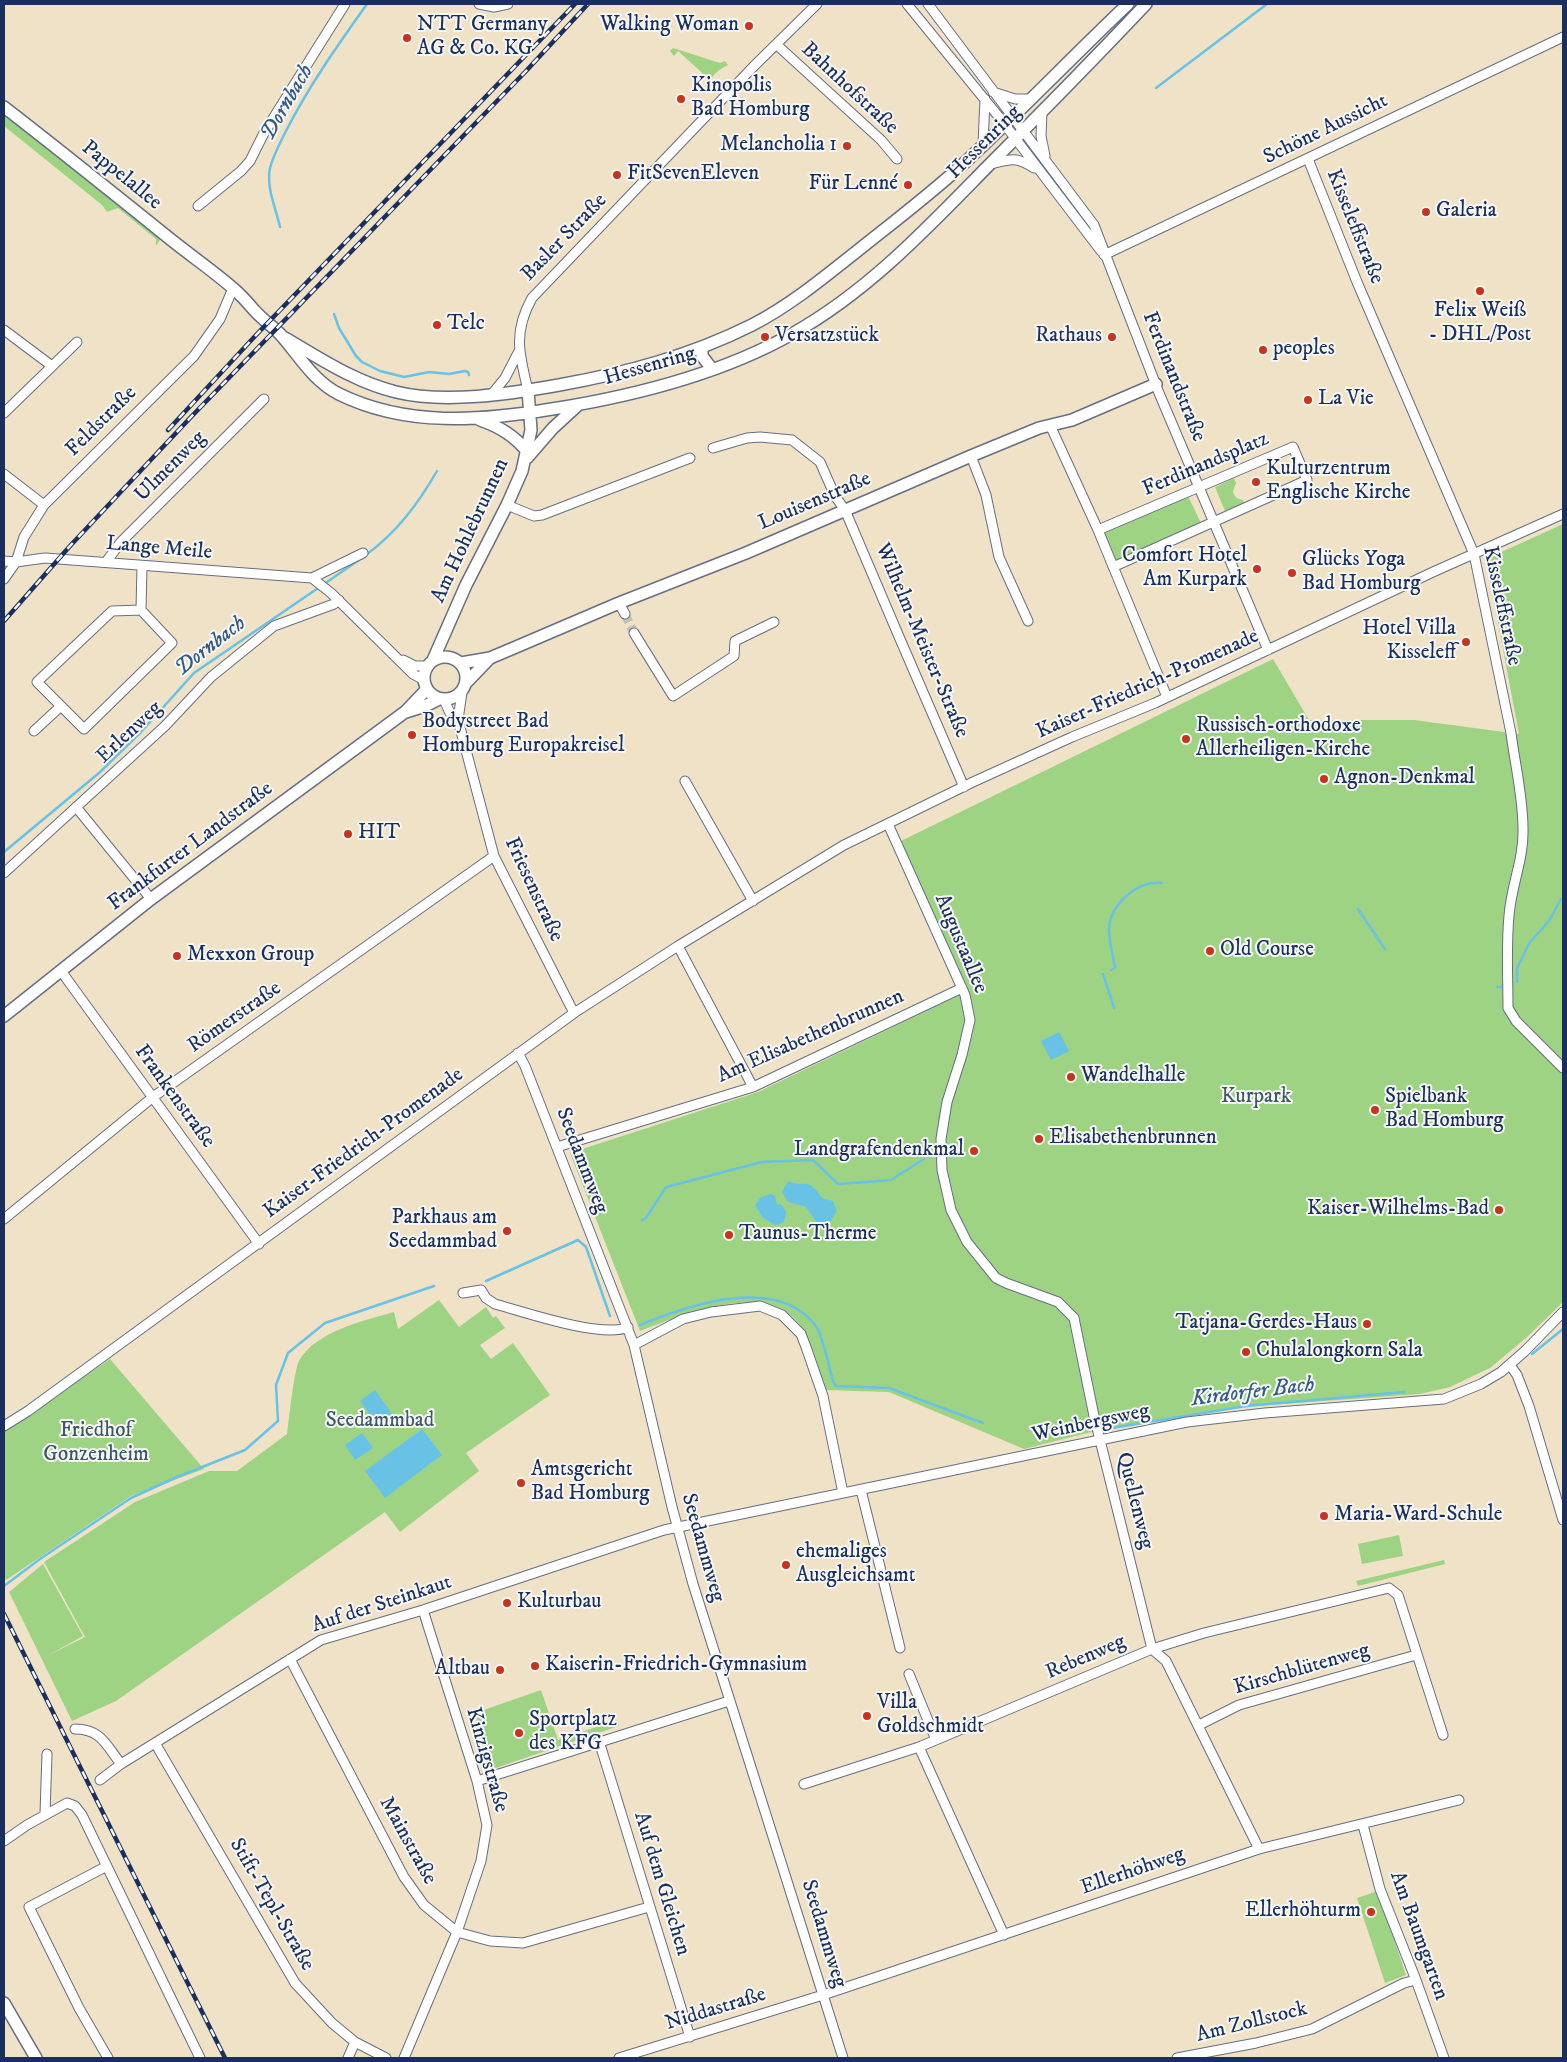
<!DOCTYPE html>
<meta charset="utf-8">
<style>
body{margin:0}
#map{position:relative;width:1567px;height:2062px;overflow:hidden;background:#efe2c7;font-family:"IM FELL DW Pica",serif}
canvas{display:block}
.frame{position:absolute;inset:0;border:5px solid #1b2f5e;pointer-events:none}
</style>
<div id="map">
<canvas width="1567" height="2062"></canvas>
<div class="frame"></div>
</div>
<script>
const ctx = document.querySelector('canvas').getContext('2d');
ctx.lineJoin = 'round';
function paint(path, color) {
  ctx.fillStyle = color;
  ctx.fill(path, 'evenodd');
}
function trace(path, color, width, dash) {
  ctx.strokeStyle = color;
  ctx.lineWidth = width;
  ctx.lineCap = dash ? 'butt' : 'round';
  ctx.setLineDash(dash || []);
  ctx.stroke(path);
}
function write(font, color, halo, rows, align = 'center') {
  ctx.font = font + ' "IM FELL DW Pica",serif';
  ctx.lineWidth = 4;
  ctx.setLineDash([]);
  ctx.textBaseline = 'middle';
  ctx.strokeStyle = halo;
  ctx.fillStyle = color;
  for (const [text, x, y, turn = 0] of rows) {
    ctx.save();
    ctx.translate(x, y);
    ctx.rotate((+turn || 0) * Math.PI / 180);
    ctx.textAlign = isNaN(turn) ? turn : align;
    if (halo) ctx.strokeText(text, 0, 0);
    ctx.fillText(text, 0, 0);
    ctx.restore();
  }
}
paint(new Path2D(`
 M673 48 720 63 725 61 728 65C720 69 712 74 710 83L706 84 705 83 709 79 678 51 674 56 670 51Z
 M4 114 161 238 156 246V239L118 208 107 212 102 205 4 126Z
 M1234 478 1236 483 1233 491C1234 497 1237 499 1243 500L1244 504 1225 511 1215 487Z
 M1188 496 1201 523 1116 560 1103 532Z
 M1563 524V1302L1526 1338 1490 1368 1450 1387 1420 1394 1243 1407 1103 1429 1024 1449 889 1392 826 1390C819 1372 814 1350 805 1333 774 1275 684 1315 640 1331L570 1153 758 1092 968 991 901 841 1273 659 1309 720H1414L1519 734 1486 559Z
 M439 1300 459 1327 486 1307 493 1318 496 1316 505 1328 480 1345 491 1359 513 1343 550 1395 466 1453 479 1471 400 1532 385 1512 116 1701 72 1721 9 1592 43 1564 83 1636 47 1656 85 1637 44 1562 135 1502 209 1471H237L287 1434C289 1420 294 1370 299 1361 316 1331 363 1321 394 1312L398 1329Z
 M110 1359 204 1469 131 1496 6 1580 4 1576V1431Z
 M1399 1535 1403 1556 1362 1564 1358 1544Z
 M1444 1560 1445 1564 1358 1586 1356 1581Z
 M541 1690 558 1740 617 1720 619 1726 487 1771 483 1762 491 1759 475 1713Z
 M1378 1891 1406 1975 1385 1983 1357 1898Z`), '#9fd384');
paint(new Path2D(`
 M1059 1032 1069 1051 1051 1060 1041 1041Z
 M788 1181C806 1189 806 1175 822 1198L833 1201 837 1211 829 1223H817L806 1207 788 1202 782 1192Z
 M771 1194 775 1196 777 1205 780 1204C788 1210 787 1215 783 1223L775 1225 762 1217 755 1205 761 1197Z
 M375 1390 395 1418 380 1429 360 1401Z
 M422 1429 442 1455 385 1498 365 1471Z
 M362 1433 373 1448 355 1460 345 1445Z`), '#68c2e6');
trace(new Path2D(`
 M1156 88 1267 4
 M280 227C276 208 266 188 270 168 273 156 280 143 285 133 308 87 338 45 367 4
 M334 314 339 328 356 356 362 362 380 371 404 377 429 372 449 374 465 371 468 372 469 375
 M366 555C397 532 418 504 437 471
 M4 852 99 773 140 733 194 673 362 558
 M1358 909 1385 949
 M1111 970 1115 968C1113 955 1109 942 1109 929 1110 904 1138 880 1162 883
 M1103 974 1114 1008
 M1517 982V968L1530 942 1549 921 1561 899
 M1497 987H1504
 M642 1220 646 1218 666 1187 762 1162 813 1160 838 1184 891 1180 924 1159
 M486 1281 578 1240 586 1247 610 1316
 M640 1325C689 1305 777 1274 816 1326 823 1336 829 1368 833 1381L836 1386 889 1388 983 1423
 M1532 1354 1563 1329
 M1106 1429 1246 1406 1404 1392
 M4 1586 40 1559 131 1498 177 1477 245 1450 278 1421 276 1385 288 1353 325 1323 434 1286`), '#68c2e6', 2.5);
trace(new Path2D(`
 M625 614 634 633`), '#c5beb2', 9, [9, 4.5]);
const minor = new Path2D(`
 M479 4 494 7 508 4
 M907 4 999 117 1101 251
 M928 4 1094 225 1159 393 1268 650
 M777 45 881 140 897 159
 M993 92 1015 99H1029
 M1042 112 1041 136 1045 156
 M983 144 985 99
 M1308 159 1357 282 1474 554 1511 733C1515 765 1523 796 1523 829 1524 859 1511 886 1509 916 1506 946 1508 978 1508 1008L1516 1021 1563 1068
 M991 164C1011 159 1016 156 1034 168
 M198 206 241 171 250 161 264 133 345 4
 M1104 255 1563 37
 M4 330 52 366
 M528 390C519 354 513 332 532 298L753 67 817 4
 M492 394 505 378 519 351
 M4 413 77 342
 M1050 425 1098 530 1167 697
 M713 448 747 438 760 437 792 440 820 462 835 496 845 510 897 632 964 787
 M971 456 986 495 999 557 1028 621
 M4 474 44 505
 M507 505 534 516 542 515 690 458
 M1098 530 1293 447 1307 480 1113 567
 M4 561 16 562 45 558 312 578 331 593 413 674 424 680
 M106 562 121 542 264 399
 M312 578 363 553
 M4 579 16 562 24 537 44 505 194 356 220 319 231 293
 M619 603 625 614
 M141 610 112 611 37 682 84 729 172 643 141 610 142 566
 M634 633 673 696 734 656 735 641 774 622
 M403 660 415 666H427
 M462 692 458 720 494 856 574 1013
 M444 700 450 713 458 720
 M34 731 61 706
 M685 781 753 901
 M76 807 151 899
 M888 824 965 995 970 1020 962 1055 947 1102 941 1139 942 1170 951 1210 967 1242 996 1278 1006 1283 1058 1302 1074 1318 1094 1416 1152 1649 1166 1661 1259 1849
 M4 873 165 726 211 677 274 626 334 604 339 600
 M678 946 753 1087
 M61 971 259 1244
 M518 1053 525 1066 634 1345 672 1507 693 1584 843 2058
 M557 1147 753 1087 962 988
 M4 1219 153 1097 494 856
 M463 1293 481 1290 486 1298 495 1304C524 1312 603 1339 628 1327
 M634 1345 683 1319 711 1312 760 1306 782 1315 801 1334 806 1347 823 1396 843 1493
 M1510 1365 1517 1375 1529 1406 1563 1520
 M4 1426 28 1411 574 1013 678 946 844 845 973 782 1072 737 1155 703 1433 572 1563 514
 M861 1490 900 1648
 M290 1659 404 1877 424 1905 457 1932 490 1941 523 1943 649 1907
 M909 1674 936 1740
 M1199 1725 1239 1705 1416 1655
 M75 1729C101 1729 106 1745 121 1764
 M599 1741 690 2037
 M155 1743 295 1983 332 2023 355 2042 386 2058
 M919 1747 1004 1935
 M100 1780 121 1764 321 1640 423 1610 664 1530 1187 1422 1265 1413 1444 1399 1481 1384 1501 1372 1525 1351 1563 1312
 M477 1781 729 1701
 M804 1784 919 1747 1152 1649 1204 1633 1389 1588 1398 1595 1443 1735
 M45 1814 47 1754
 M1363 1825 1380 1889 1416 1980 1444 2058
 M4 1841 27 1825 67 1803 75 1806 82 1815 200 2058
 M107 1866 29 1907 79 2008 108 2058
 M348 2058 355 2042
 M404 2058 457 1932 481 1861 487 1825 477 1781 423 1610
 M619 2058 823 1995 1259 1849 1459 1800
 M1177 2058 1256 2043 1312 2029 1404 1983 1416 1980`);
const tertiary = new Path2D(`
 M4 107C61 151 118 197 174 242 194 258 216 273 235 290 242 296 248 303 254 310 262 319 272 326 280 334 299 355 312 380 339 394 406 427 481 421 552 409 634 396 719 375 792 334 869 291 928 227 989 165 1042 112 1094 59 1146 4
 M285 338C321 359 355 382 396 392 445 404 509 394 559 385 626 373 690 356 752 325 791 305 827 275 861 248 895 221 929 195 961 166 1018 114 1072 57 1128 4
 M702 348V356L712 369
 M480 420C500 427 513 435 527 451
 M527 458 553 428 578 405
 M424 678a21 21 0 1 1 42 0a21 21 0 1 1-42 0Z
 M433 660 466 585 507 505 522 471 531 430 528 390
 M461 663 490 658 516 647 619 603 746 553 971 456 1039 428 1072 420 1156 384
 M466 683 490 658
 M406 712 425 706 439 699
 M4 1016 151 899 405 712 427 689
 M4 2003 36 2058`);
trace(minor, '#656e83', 11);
trace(tertiary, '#656e83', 14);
trace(minor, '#fff', 9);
trace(tertiary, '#fff', 11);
const rail = new Path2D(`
 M168 430 257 334 575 4
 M4 621 70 546 191 417 527 70 588 4
 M4 1614 225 2058`);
trace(rail, '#1b2f5e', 4.5);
trace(rail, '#f6f6f2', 2.5, [8]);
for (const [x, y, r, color] of [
 [749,26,5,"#c8321e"],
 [407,38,5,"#c8321e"],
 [681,99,5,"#c8321e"],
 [847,146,5,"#c8321e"],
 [617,175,5,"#c8321e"],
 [908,185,5,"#c8321e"],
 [1426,212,5,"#c8321e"],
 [1480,291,5,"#c8321e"],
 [437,325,5,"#c8321e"],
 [765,337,5,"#c8321e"],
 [1112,337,5,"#c8321e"],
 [1263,350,5,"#c8321e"],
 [1308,400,5,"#c8321e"],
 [1256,482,5,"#c8321e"],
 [1257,569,5,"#c8321e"],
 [1292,573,5,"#c8321e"],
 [1466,642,5,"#c8321e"],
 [412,735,5,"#c8321e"],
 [1186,739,5,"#c8321e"],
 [1324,779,5,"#c8321e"],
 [348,834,5,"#c8321e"],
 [1210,951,5,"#c8321e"],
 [177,956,5,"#c8321e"],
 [1071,1077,5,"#c8321e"],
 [1375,1110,5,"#c8321e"],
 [1039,1139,5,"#c8321e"],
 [974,1151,5,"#c8321e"],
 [1499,1210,5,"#c8321e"],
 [507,1231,5,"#c8321e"],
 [729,1235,5,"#c8321e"],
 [1367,1324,5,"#c8321e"],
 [1246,1352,5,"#c8321e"],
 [521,1483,5,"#c8321e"],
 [1324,1516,5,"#c8321e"],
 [786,1565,5,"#c8321e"],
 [507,1603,5,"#c8321e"],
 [535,1666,5,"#c8321e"],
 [500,1670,5,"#c8321e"],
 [867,1716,5,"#c8321e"],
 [519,1733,5,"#c8321e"],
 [1371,1912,5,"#c8321e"]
]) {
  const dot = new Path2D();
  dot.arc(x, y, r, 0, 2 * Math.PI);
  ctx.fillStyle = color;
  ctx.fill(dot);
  trace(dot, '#f6f6f2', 2);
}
write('21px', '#1b2f5e', '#f6f6f2', [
 ["NTT Germany",417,26],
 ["AG & Co. KG",417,50],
 ["Walking Woman",739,26,"right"],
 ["Kinopolis",691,87],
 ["Bad Homburg",691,111],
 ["Melancholia 1",837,146,"right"],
 ["FitSevenEleven",627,175],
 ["Für Lenné",898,185,"right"],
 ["Galeria",1436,212],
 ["Felix Weiß",1480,312,"center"],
 ["- DHL/Post",1480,336,"center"],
 ["Telc",447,325],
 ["Versatzstück",775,337],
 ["Rathaus",1102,337,"right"],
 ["peoples",1273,350],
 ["La Vie",1318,400],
 ["Kulturzentrum",1266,470],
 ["Englische Kirche",1266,494],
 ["Comfort Hotel",1247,557,"right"],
 ["Am Kurpark",1247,581,"right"],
 ["Glücks Yoga",1302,561],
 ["Bad Homburg",1302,585],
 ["Hotel Villa",1456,630,"right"],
 ["Kisseleff",1456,654,"right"],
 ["Bodystreet Bad",422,723],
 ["Homburg Europakreisel",422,747],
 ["Russisch-orthodoxe",1196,727],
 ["Allerheiligen-Kirche",1196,751],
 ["Agnon-Denkmal",1334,779],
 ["HIT",358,834],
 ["Old Course",1220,951],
 ["Mexxon Group",187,956],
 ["Wandelhalle",1081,1077],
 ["Spielbank",1385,1098],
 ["Bad Homburg",1385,1122],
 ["Elisabethenbrunnen",1049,1139],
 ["Landgrafendenkmal",964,1151,"right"],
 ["Kaiser-Wilhelms-Bad",1489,1210,"right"],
 ["Parkhaus am",497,1219,"right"],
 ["Seedammbad",497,1243,"right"],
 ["Taunus-Therme",739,1235],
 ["Tatjana-Gerdes-Haus",1357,1324,"right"],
 ["Chulalongkorn Sala",1256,1352],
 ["Amtsgericht",531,1471],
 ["Bad Homburg",531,1495],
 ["Maria-Ward-Schule",1334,1516],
 ["ehemaliges",796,1553],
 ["Ausgleichsamt",796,1577],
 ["Kulturbau",517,1603],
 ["Kaiserin-Friedrich-Gymnasium",545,1666],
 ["Altbau",490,1670,"right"],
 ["Villa",877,1704],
 ["Goldschmidt",877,1728],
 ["Sportplatz",529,1721],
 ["des KFG",529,1745],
 ["Ellerhöhturm",1361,1912,"right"]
], 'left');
write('21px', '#1b2f5e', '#f6f6f2', [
 ["Bahnhofstraße",849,89,43],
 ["Schöne Aussicht",1326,130,-26],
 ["Hessenring",985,143,-45],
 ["Pappelallee",121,176,39],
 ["Kisseleffstraße",1354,227,68],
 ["Basler Straße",565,238,-46],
 ["Hessenring",650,367,-16],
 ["Ferdinandstraße",1173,377,68],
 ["Feldstraße",102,422,-45],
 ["Ferdinandsplatz",1206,465,-23],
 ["Ulmenweg",171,467,-45],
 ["Louisenstraße",815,502,-23],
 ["Am Hohlebrunnen",471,531,-65],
 ["Lange Meile",159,549,5],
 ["Kisseleffstraße",1501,606,78],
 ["Wilhelm-Meister-Straße",921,641,67],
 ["Kaiser-Friedrich-Promenade",1148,685,-24],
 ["Erlenweg",130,733,-43],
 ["Frankfurter Landstraße",191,847,-37],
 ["Friesenstraße",533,890,65],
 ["Augustaallee",960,944,67],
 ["Römerstraße",235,1018,-35],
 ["Am Elisabethenbrunnen",811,1037,-24],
 ["Frankenstraße",174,1097,54],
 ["Kaiser-Friedrich-Promenade",364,1144,-36],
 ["Seedammweg",581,1161,69],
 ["Weinbergsweg",1091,1424,-12],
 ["Quellenweg",1134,1501,76],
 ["Seedammweg",702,1548,74],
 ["Auf der Steinkaut",382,1605,-18],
 ["Rebenweg",1086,1658,-23],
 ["Kirschblütenweg",1302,1670,-16],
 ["Kinzigstraße",486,1760,74],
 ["Mainstraße",407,1841,61],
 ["Ellerhöhweg",1133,1872,-19],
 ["Auf dem Gleichen",661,1884,73],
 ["Stift-Tepl-Straße",271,1905,60],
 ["Seedammweg",823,1934,73],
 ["Am Baumgarten",1418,1936,70],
 ["Niddastraße",716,2010,-17],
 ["Am Zollstock",1252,2023,-14]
]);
write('21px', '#3c5868', '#f6f6f2', [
 ["Kurpark",1256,1098],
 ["Seedammbad",380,1422],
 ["Friedhof",96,1432],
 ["Gonzenheim",96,1456]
]);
write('italic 22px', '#325b87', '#f6f6f2', [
 ["Dornbach",288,103,-60],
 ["Dornbach",211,647,-38],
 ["Kirdorfer Bach",1253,1393,-7]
]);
</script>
